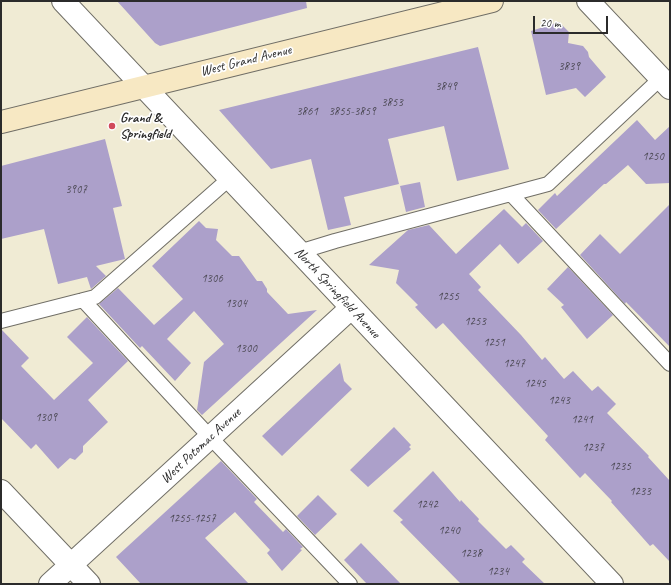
<!DOCTYPE html>
<style>
body{margin:0}
#map{position:relative;width:671px;height:585px;overflow:hidden;background:#f0ebd4;font-family:Caveat,sans-serif}
canvas{display:block}
.frame{position:absolute;inset:0;border:2px solid #2b2b2b;pointer-events:none}
.scale{position:absolute;left:533px;top:16px;width:75px;height:18px;box-sizing:border-box;border:2px solid #2b2b2b;border-top:0;padding-left:5px;font-size:12px;line-height:14px;white-space:nowrap;color:#2b2b2b;-webkit-text-stroke:3px #fff;paint-order:stroke}
</style>
<div id="map">
<canvas width="671" height="585"></canvas>
<div class="frame"></div>
<div class="scale">20 m</div>
</div>
<script>
const ctx = document.querySelector('canvas').getContext('2d');
ctx.lineJoin = 'round';
function paint(path, color) {
  ctx.fillStyle = color;
  ctx.fill(path, 'evenodd');
}
function trace(path, color, width, dash) {
  ctx.strokeStyle = color;
  ctx.lineWidth = width;
  ctx.lineCap = dash ? 'butt' : 'round';
  ctx.setLineDash(dash || []);
  ctx.stroke(path);
}
function write(font, color, halo, rows, align = 'center') {
  ctx.font = font + ' Caveat,sans-serif';
  ctx.lineWidth = 3.5;
  ctx.setLineDash([]);
  ctx.textBaseline = 'middle';
  ctx.strokeStyle = halo;
  ctx.fillStyle = color;
  for (const [text, x, y, turn = 0] of rows) {
    ctx.save();
    ctx.translate(x, y);
    ctx.rotate((+turn || 0) * Math.PI / 180);
    ctx.textAlign = isNaN(turn) ? turn : align;
    if (halo) ctx.strokeText(text, 0, 0);
    ctx.fillText(text, 0, 0);
    ctx.restore();
  }
}
paint(new Path2D(`
 M117 1H306L307 8 160 46 155 43Z
 M559 22 569 32 568 43 583 46 588 52 589 57 606 77 585 97 576 88 546 95 531 31Z
 M478 47 509 169 457 181 444 126 388 139 399 184 344 197 351 225 328 230 311 159 271 169 219 110Z
 M637 120 655 140 670 126V183L646 184 628 165 606 184H604L556 229 538 210 555 193 557 196Z
 M105 139 122 206 113 208 125 259 96 266 106 276 91 289 87 277 58 284 44 229 1 239V166Z
 M420 182 425 207 406 212 400 186Z
 M670 204V347L626 302 625 304 580 255 600 234 620 254Z
 M504 209 522 227 526 223 543 241 518 264 500 244 469 274 481 287 478 290 521 335 542 360 545 357 564 379 573 371 592 391 598 386 616 404 607 413 649 456 648 457 670 481V562L653 544 650 546 611 502 612 501 585 473 580 478 545 440 548 436 443 323 436 329 415 307 418 305 396 283 399 270 369 265 408 230 429 225 456 254Z
 M199 221 206 228 218 229 216 240 232 256H239L257 281H262L267 289V292L288 314 317 310 202 415 197 410 204 362 224 344 194 311 167 339 191 363 175 381 142 346 140 348 99 304 118 288 154 325 183 299 152 266Z
 M568 267 613 315 587 339 561 307 564 305 547 289Z
 M87 317 128 361 88 400 108 422 83 446V452L75 460 70 458 58 469 36 444 31 449 1 418V329L29 358 21 366 54 400 93 363 67 337Z
 M340 363 344 381 352 389 282 456 262 436Z
 M394 427 411 445 409 447 411 449 368 487 350 470Z
 M221 461 257 499 254 502 283 532 286 529 303 547 300 549 302 550 282 571 267 553 270 550 235 512 205 538 249 584H141L116 557Z
 M433 471 460 502 461 500 479 519 478 521 506 549 511 545 525 559 522 562 545 584H461L400 522 403 520 393 511Z
 M318 495 337 514 315 535 297 516Z
 M361 543 401 584H367L344 560Z`), '#aca0ca');
const lane = new Path2D(`
 M511 194 670 364
 M299 252 335 241 548 184 661 78
 M83 300 210 437 350 584
 M1 321 95 297 230 178`);
const street = new Path2D(`
 M63 1 612 584
 M588 1 670 88
 M1 491 89 584
 M50 584 351 308`);
const secondary = new Path2D(`
 M1 122 492 1`);
trace(lane, '#706e66', 16);
trace(street, '#706e66', 24);
trace(secondary, '#706e66', 24);
trace(lane, '#fff', 14);
trace(street, '#fff', 22);
trace(secondary, '#f7e8c3', 22);
for (const [x, y, r, color] of [
 [112,126,4,"#d1495b"]
]) {
  const dot = new Path2D();
  dot.arc(x, y, r, 0, 2 * Math.PI);
  ctx.fillStyle = color;
  ctx.fill(dot);
  trace(dot, '#fff', 1.5);
}
write('12px', '#4b4853', null, [
 ["3839",569,67],
 ["3849",446,87],
 ["3853",392,103],
 ["3861",307,112],
 ["3855-3859",352,112],
 ["1250",653,157],
 ["3907",76,190],
 ["1306",212,279],
 ["1255",448,297],
 ["1304",236,304],
 ["1253",475,322],
 ["1251",494,343],
 ["1300",246,349],
 ["1247",514,364],
 ["1245",535,384],
 ["1243",559,401],
 ["1309",46,418],
 ["1241",582,420],
 ["1237",593,448],
 ["1235",620,467],
 ["1233",640,492],
 ["1242",427,505],
 ["1255-1257",192,519],
 ["1240",449,531],
 ["1238",471,554],
 ["1234",498,572]
]);
write('14px', '#2b2b2b', '#fff', [
 ["West Grand Avenue",246,61,-14],
 ["North Springfield Avenue",337,293,47],
 ["West Potomac Avenue",201,446,-43]
]);
write('bold 14px', '#2b2b2b', '#fff', [
 ["Grand &",120,118],
 ["Springfield",120,134]
], 'left');
</script>
